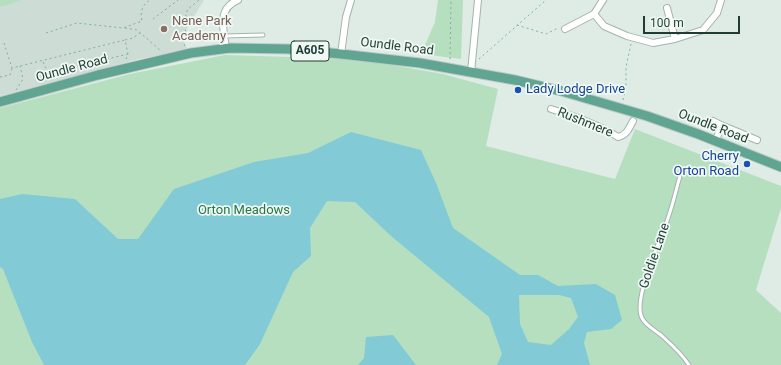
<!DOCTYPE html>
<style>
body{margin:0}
#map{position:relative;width:781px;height:365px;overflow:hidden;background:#dfece6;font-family:Roboto,sans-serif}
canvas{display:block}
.scale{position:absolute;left:643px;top:16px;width:97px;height:18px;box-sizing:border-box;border:2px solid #1f3d34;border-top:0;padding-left:5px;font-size:12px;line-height:14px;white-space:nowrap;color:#1f3d34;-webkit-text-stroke:3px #f0f8f4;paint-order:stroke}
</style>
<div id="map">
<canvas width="781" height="365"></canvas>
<div class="scale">100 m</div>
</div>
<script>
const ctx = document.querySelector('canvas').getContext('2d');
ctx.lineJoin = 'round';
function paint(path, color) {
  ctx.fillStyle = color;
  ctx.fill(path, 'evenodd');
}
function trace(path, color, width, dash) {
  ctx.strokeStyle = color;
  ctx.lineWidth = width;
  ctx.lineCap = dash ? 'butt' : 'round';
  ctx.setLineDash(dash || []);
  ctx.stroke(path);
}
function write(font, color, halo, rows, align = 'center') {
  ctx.font = font + ' Roboto,sans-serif';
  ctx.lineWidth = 3.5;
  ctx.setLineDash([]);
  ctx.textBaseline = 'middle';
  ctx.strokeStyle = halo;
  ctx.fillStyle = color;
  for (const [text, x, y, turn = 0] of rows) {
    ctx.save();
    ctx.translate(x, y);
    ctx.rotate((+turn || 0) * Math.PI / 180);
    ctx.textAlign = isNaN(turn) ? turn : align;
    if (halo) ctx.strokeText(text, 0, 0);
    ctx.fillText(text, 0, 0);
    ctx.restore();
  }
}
paint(new Path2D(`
 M23 0H204L187 28 184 40 185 45 188 50 139 59 0 96V6H5Z`), '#cddcd5');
paint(new Path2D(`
 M0 0H23L5 6H0Z
 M438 0H463L461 59 421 54 435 22Z
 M225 55 358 59 443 74 498 89 486 146 615 179 635 129 781 186V208L756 290 781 313V365H0V108L130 74Z`), '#b6dfc0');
paint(new Path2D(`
 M351 132 421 150 436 183 453 228 520 275H538L558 286 596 284 615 295 622 320 611 329 587 332 584 343 590 365H497L502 354 489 317 391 236 355 202 327 201 310 228 311 256 293 272 260 344 245 365H44L32 342 3 269 0 267V199L22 194 75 199 118 239H138L174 189 254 162 308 153ZM519 295H559L571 298 578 317 569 329 551 345 528 342 520 324Z
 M393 335 416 365H358L364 358 366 337Z`), '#82cad6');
const service = new Path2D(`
 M200 39 224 36 263 35
 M680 176C676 190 673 204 668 218 662 238 632 299 642 318 646 326 655 330 662 336 672 345 682 354 689 365`);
const minor = new Path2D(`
 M667 8 675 39
 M594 14 604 26 627 36 653 43 675 39 703 30 717 13 721 0
 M565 29 594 14 603 0
 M226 49C224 30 216 9 238 0
 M341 54 346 17 351 0
 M471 72 478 0
 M551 109C574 116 598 124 618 137 627 135 629 128 633 121
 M713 121 721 125
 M716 141 721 125 757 140`);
const primary = new Path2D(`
 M0 102 98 75 191 53 230 48 288 49 341 54 420 63 515 80 561 91 647 116 698 134 781 167`);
trace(service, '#a2b4ad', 5);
trace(minor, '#a2b4ad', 8);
trace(primary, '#c0c9c6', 11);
trace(new Path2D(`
 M153 19 178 0
 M517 25 546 34 558 28
 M125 28 137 30 161 51
 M46 33 77 23 123 28 142 21C140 12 142 5 150 0
 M4 43 12 68 125 40
 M185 46 183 41 186 28V13L188 9 199 0
 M126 59 128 54 125 40 133 38 140 33
 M450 59 451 0
 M479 59 546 0
 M43 62 46 68 53 72 128 54
 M0 77 10 75 12 68
 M16 90 23 79 20 66
 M623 100 626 88V67L631 44`), '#7db2a0', 1, [2, 3]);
trace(service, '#fff', 3);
trace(minor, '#fff', 6);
trace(primary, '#60a592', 9);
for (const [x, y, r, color] of [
 [164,29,4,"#8d6e63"],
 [518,90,4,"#1a4fb4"],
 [747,164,4,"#1a4fb4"]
]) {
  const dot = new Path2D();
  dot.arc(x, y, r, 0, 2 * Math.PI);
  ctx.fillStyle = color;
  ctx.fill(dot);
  trace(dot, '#f0f8f4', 1.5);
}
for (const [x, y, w] of [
 [310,51,38]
]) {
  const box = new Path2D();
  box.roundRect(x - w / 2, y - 10, w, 20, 3);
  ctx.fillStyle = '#f0f8f4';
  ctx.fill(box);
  trace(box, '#1f3d34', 1);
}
write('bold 12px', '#1f3d34', null, [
 ["A605",310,51]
]);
write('13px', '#785e54', '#f0f8f4', [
 ["Nene Park",172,22],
 ["Academy",172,37]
], 'left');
write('13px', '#1f3d34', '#f0f8f4', [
 ["Oundle Road",397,47,7],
 ["Oundle Road",72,69,-15],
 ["Rushmere",585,123,22],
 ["Oundle Road",713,127,21],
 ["Goldie Lane",655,256,-71]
]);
write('13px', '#164399', '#f0f8f4', [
 ["Lady Lodge Drive",526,90],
 ["Cherry",739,157,"right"],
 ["Orton Road",739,172,"right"]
], 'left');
write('13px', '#267744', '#f0f8f4', [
 ["Orton Meadows",244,211]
]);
</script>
